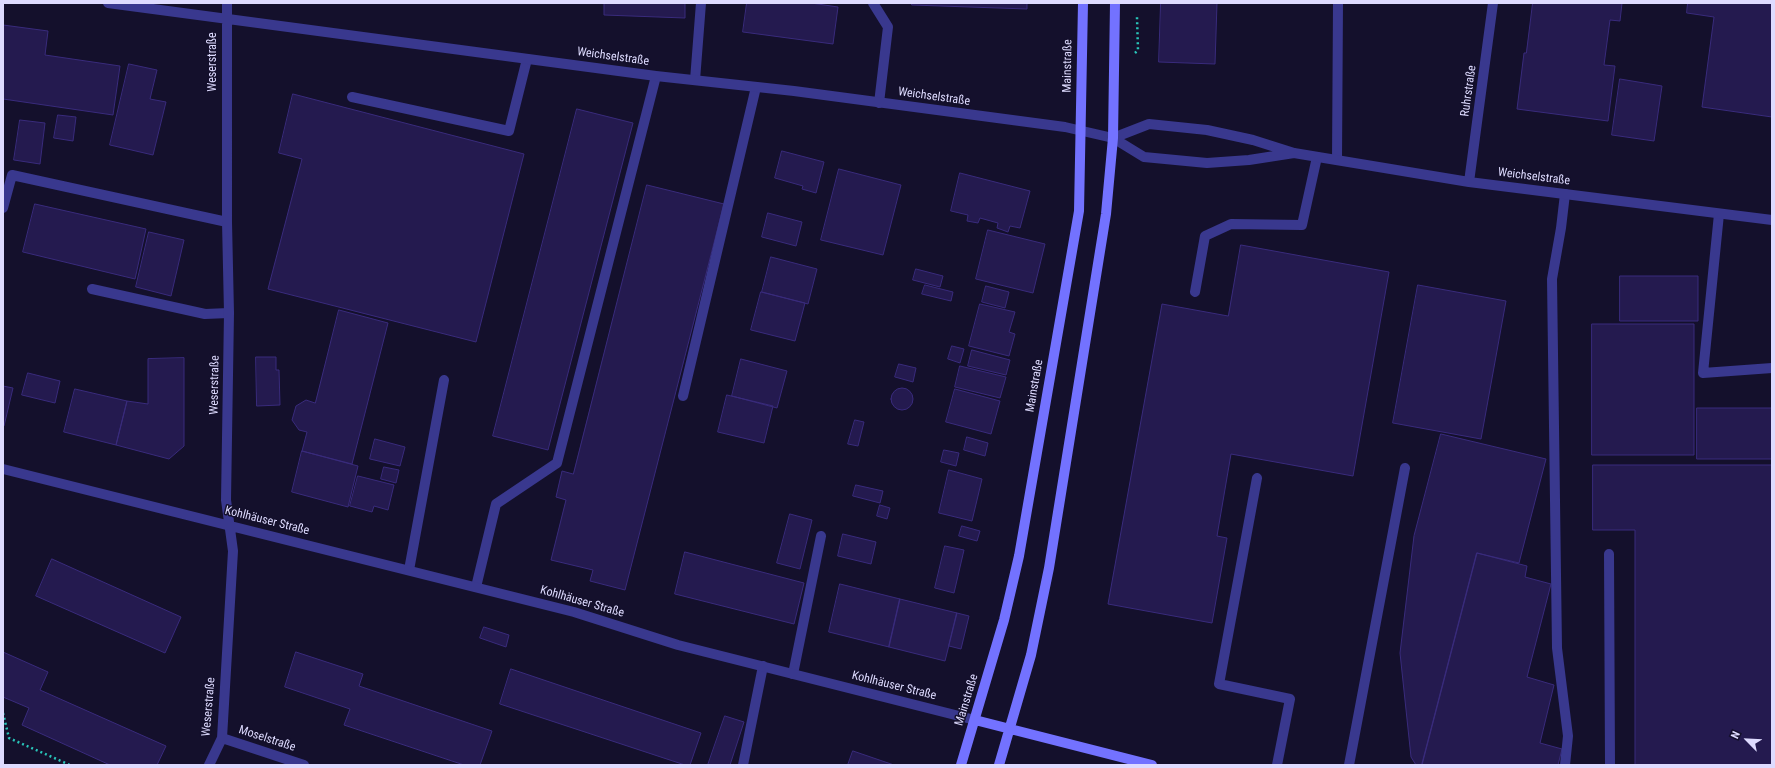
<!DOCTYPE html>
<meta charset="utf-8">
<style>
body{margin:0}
#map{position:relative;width:1775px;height:768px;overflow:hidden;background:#14102c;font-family:"Roboto Condensed",sans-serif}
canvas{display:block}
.frame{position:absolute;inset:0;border:4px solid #dedbff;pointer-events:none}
.north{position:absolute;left:1727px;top:720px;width:40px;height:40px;-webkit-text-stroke:3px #14102c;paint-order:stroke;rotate:294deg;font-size:11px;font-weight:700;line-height:16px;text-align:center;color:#dedbff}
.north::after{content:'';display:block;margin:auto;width:14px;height:18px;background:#dedbff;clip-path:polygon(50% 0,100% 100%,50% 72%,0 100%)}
</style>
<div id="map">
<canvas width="1775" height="768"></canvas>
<div class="frame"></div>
<div class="north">N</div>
</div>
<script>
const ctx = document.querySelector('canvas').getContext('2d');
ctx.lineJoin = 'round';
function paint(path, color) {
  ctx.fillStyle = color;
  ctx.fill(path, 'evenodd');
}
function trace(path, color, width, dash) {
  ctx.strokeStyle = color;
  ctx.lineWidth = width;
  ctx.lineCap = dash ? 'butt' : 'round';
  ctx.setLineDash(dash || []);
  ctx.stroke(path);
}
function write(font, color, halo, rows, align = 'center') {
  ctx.font = font + ' "Roboto Condensed",sans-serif';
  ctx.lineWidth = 3;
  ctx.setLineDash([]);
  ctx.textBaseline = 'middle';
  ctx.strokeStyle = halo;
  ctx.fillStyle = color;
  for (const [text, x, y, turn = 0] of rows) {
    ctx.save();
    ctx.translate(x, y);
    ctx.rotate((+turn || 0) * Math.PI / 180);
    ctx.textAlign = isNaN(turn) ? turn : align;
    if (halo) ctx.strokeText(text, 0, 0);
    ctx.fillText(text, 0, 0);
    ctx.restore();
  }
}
const building = new Path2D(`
 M563 3H685V18L604 15V4Z
 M747 3H811L838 7 833 44 743 32Z
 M912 3H1027V9L912 5Z
 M1161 3H1217L1215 64 1159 62Z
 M1533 3H1622L1620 21 1610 20 1604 65 1615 66 1608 121 1517 109 1524 53H1526Z
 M1688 3H1772V117L1702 107 1714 17 1687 13Z
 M3 25 48 31 45 55 120 66 113 115 3 99Z
 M129 64 157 70 150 99 166 102 153 155 110 145Z
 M1620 79 1662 86 1654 141 1612 135Z
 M293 94 524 154 476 342 268 289 302 159 279 153Z
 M577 109 633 123 548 450 493 436Z
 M58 115 76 117 73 141 54 138Z
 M20 120 45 123 40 164 14 160Z
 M782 151 824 162 816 193 802 189 803 186 775 178Z
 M839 169 901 185 883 255 821 240Z
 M960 173 1030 191 1020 228 1010 226 1008 232 997 228 998 223 980 218 978 223 967 221 968 215 951 211Z
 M647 185 724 204 625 590 590 581 593 570 551 560 566 500 556 497 562 471 573 474Z
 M35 204 146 229 135 279 23 252Z
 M768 213 802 222 796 246 762 237Z
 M988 230 1045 244 1033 293 976 279Z
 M149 232 184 240 171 296 136 287Z
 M1241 245 1389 272 1353 476 1231 454 1217 536 1227 538 1212 623 1108 604 1162 304 1228 316Z
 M771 257 817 269 808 304 762 292Z
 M916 269 943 276 940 287 913 280Z
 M1620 276H1698V321H1620Z
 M925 285 953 292 951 301 922 294Z
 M1418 285 1506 301 1481 439 1393 423Z
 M986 286 1009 292 1005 308 982 302Z
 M761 292 805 303 795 341 751 330Z
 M980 304 1015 312 1009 332 1015 334 1009 356 969 346Z
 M339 310 388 323 352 464 302 451 307 432 299 430 292 420 296 406 306 400 315 403Z
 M1592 324H1694V455H1592Z
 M952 346 964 349 960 363 948 359Z
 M972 350 1010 360 1006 375 968 366Z
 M256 357H276V370H279L280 405 257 406Z
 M184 358V446L169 459 116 445 127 401 148 404V359Z
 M741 359 787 371 777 408 732 396Z
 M899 364 916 368 913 382 895 377Z
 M960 366 1006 377 1000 398 955 387Z
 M28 373 60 381 55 403 22 395Z
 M3 386 13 388 4 426H3Z
 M891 399a11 11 0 1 1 22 0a11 11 0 1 1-22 0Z
 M75 389 127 401 116 445 64 432Z
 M955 389 1000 401 991 434 946 422Z
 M727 395 773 406 764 443 718 432Z
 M1697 408H1772V459H1697Z
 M855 420 864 422 858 446 848 444Z
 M1441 434 1546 459 1519 563 1477 553 1422 765H1416L1411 757 1400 653 1414 536Z
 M967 437 988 443 985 456 964 450Z
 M375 439 405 447 400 466 370 459Z
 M944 450 959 453 956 466 941 462Z
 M302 451 358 466 348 507 292 492Z
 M1593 465H1772V765H1635V530H1593Z
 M384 467 399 470 396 483 381 479Z
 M949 470 982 479 972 521 939 513Z
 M358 476 394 485 388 510 374 506 372 512 350 506Z
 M856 485 883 491 880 503 853 496Z
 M880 505 890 508 887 519 877 516Z
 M790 514 812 520 800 569 777 563Z
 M962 526 980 531 977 541 959 536Z
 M843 534 876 542 871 564 838 556Z
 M945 546 964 550 954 593 935 588Z
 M685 552 804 583 794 624 675 594Z
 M1477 553 1527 566 1525 577 1551 584 1527 677 1554 685 1540 743 1562 749 1558 765H1422Z
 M52 559 181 617 165 653 36 596Z
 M840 584 900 599 889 647 829 632Z
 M900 599 957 613 945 661 889 647Z
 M957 613 969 616 961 649 949 646Z
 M484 627 509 635 506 647 480 638Z
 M3 652 48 672 40 690 166 746 157 765H110L22 725 29 708 3 697Z
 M296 652 363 674 359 686 492 731 480 765H464L344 725 350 709 285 687Z
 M511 669 701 733 690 765H685L500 704Z
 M725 716 744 722 730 765H708Z
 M853 751 894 765H848Z`);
paint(building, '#241a4f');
trace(building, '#392b7c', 1);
trace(new Path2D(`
 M1135 53 1138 50 1137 17
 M3 713 9 738 70 765`), '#29c5b9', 2.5, [2, 3]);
trace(new Path2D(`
 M873 3 888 27 879 103
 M695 80 701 3
 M352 97 509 131 527 59
 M1337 160 1338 3
 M1565 194 1561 228 1552 279 1557 648 1568 736 1565 765
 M3 208 12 175 227 222
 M1719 214 1703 373 1772 368
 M92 289 205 314 229 313
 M1195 292 1205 236 1231 224 1302 225 1317 157
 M683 396 756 87
 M1257 478 1219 684 1290 699 1277 765
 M1609 554 1610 765
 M409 570 444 380
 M476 587 496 504 557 463 656 76
 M793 674 821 536
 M743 765 763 666
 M1349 765 1405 468`), '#39388e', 10);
trace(new Path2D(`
 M108 3 656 76 794 91 1065 127 1113 138 1144 157 1207 163 1249 160 1294 153
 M1113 138 1149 124 1207 130 1253 140 1294 153 1469 182 1772 220
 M1469 182 1493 3
 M3 469 574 612 678 645 975 720
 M222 738 304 765
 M209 765 222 738 233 551 226 500 229 313 227 222V3`), '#39388e', 10);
trace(new Path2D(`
 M975 720 1152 765
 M961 765 1004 620 1019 556 1079 211 1083 3
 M999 765 1031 655 1049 568 1106 214 1113 138 1115 3`), '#7372ff', 10);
write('12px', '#dedbff', '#14102c', [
 ["Weichselstraße",613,57,8],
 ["Weserstraße",213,62,-90],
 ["Mainstraße",1068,66,-89],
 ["Ruhrstraße",1469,91,-82],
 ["Weichselstraße",934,97,8],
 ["Weichselstraße",1534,177,7],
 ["Weserstraße",215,385,-89],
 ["Mainstraße",1035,386,-80],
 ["Kohlhäuser Straße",267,521,14],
 ["Kohlhäuser Straße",582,602,16],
 ["Kohlhäuser Straße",894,686,14],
 ["Mainstraße",967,700,-73],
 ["Weserstraße",209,707,-85],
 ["Moselstraße",267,739,18]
]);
</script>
